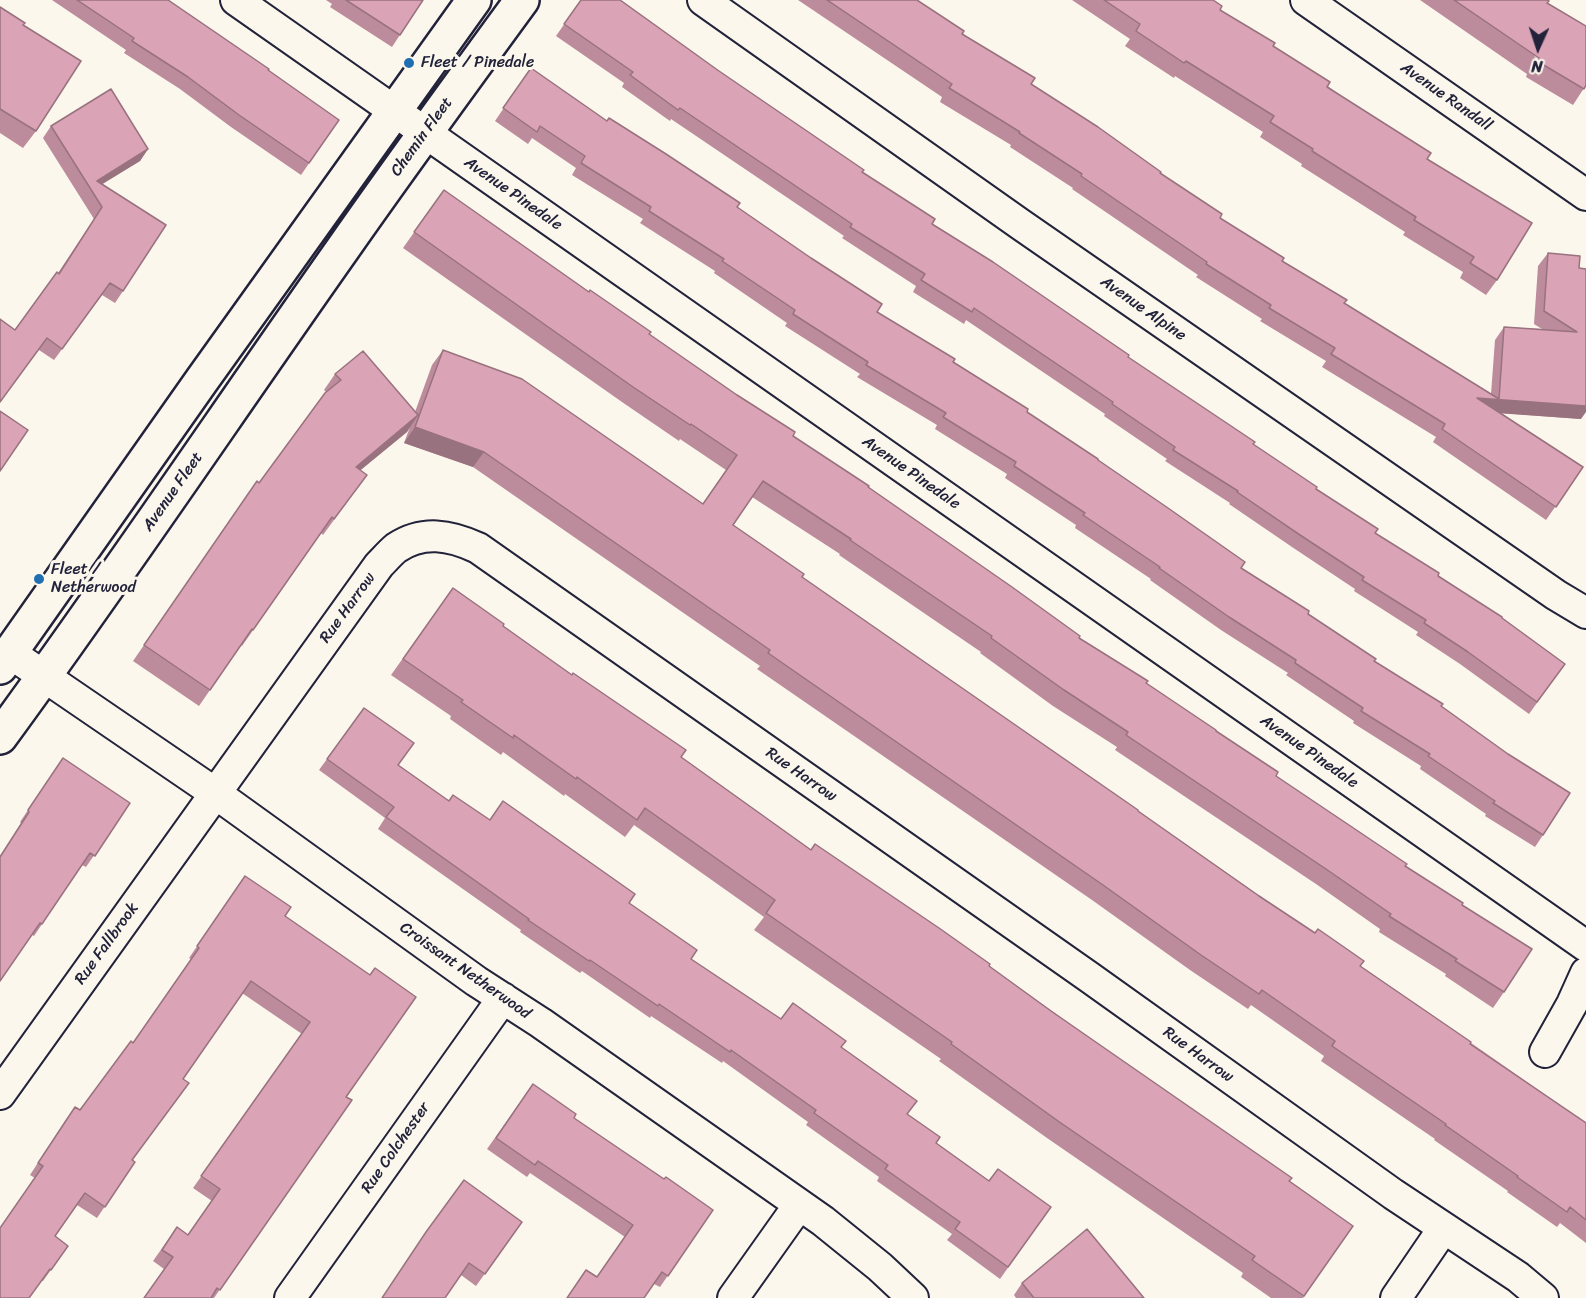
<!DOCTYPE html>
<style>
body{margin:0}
#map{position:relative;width:1586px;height:1298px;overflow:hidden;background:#fbf7ec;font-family:Sriracha,sans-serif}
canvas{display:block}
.north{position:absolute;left:1508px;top:18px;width:60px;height:60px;-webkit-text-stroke:4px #fbf7ec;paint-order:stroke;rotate:183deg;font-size:16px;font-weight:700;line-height:24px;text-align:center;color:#22223b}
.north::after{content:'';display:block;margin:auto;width:21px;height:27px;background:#22223b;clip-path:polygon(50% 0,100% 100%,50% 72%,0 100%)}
</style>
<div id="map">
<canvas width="1586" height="1298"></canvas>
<div class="north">N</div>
</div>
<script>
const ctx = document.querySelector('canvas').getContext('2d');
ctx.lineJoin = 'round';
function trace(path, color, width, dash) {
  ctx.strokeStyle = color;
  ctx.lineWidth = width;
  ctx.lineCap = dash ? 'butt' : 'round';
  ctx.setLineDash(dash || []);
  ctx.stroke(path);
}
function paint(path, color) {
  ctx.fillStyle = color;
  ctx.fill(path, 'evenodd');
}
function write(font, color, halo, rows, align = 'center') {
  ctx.font = font + ' Sriracha,sans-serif';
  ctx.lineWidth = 6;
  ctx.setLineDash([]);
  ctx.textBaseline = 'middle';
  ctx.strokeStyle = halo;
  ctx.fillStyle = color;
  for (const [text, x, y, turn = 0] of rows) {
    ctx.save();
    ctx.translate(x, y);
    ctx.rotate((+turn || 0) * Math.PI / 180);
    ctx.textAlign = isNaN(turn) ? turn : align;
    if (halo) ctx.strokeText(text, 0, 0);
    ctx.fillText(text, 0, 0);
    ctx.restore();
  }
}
const street = new Path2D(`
 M236 0 1586 946
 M703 0 1020 224 1556 595 1586 613
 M1306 0 1586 195
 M10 653 215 793 476 981 541 1023 823 1221 880 1267 913 1298
 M1545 1052 1572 1004 1586 973
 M0 1094 379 565C385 559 390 553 396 548 423 530 450 535 478 548L1089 977 1393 1194 1518 1277 1543 1298
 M290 1298 503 998
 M733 1298 799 1205
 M1396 1298 1443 1229`);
const secondary = new Path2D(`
 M0 667 202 380 474 0
 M0 737C118 576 229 410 344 247 402 164 462 82 522 0`);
trace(street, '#22223b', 34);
trace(secondary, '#22223b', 38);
trace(street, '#fbf7ec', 30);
trace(secondary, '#fbf7ec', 33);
paint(new Path2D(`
 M52 0H168L339 120 301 175 231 127 180 89 124 53 126 50Z
 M326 0H423L392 47 330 7 332 4Z
 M581 0 862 172 932 224 1253 444 1375 533 1502 618 1565 664 1529 714 1460 664 1416 635 1418 632 1354 591 1355 589 1292 547 1229 504 1230 503 1165 461 1167 459 1104 416 1105 414 966 320 964 324 913 292 916 286 842 238 844 236 671 119 670 121 622 87 624 83 556 36Z
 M798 0H917L1031 84 1160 173 1220 218 1344 303 1491 394 1495 340 1504 327 1542 329 1534 324 1538 266 1548 253 1579 268 1581 419 1501 413 1583 467 1546 520 1433 442 1436 437 1322 367 1326 361 1260 321 1262 319 1196 277 1198 275 1072 189 1073 188 1010 147 1011 145 940 102 942 97Z
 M1072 0H1213L1220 10 1273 46 1427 159 1497 280 1486 295 1460 278 1463 272 1403 235 1405 232 1301 166 1302 164 1260 137 1263 132 1175 76 1174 78 1125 46 1130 39Z
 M1420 0H1547V3L1586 85 1573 105 1526 77 1527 74Z
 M0 7 23 25 36 131 23 148 0 133Z
 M531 68 607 121 737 207 877 312 953 362 1098 460 1241 568 1374 661 1441 706 1543 835 1535 847 1485 816 1486 814 1420 769 1421 766 1353 723 1354 721 1286 675 1288 673 1221 630 1150 580 1151 579 1075 528 1076 525 1005 478 1007 474 935 429 937 425 857 377 860 374 785 326 787 323 714 273 715 271 640 223 643 219 572 175 576 168 532 138 528 144 495 121Z
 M51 126 148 149 140 161 102 184 123 291 115 303 102 295 54 360 39 350 15 330 58 273 94 219 43 138Z
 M444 190 793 436 868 487 1079 638 1146 683 1216 731 1276 776 1405 866 1462 905 1504 992 1493 1008 1445 976 1446 974 1379 932 1380 929 1316 884 1115 750 1117 747 1053 706 980 653 981 652 839 555 840 554 752 497 733 525 802 577 1586 1123V1243L1560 1223 1557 1227 1507 1192 1508 1191 1434 1140 1435 1139 1321 1061 1324 1056 1251 1005 1248 1009 1190 970 1092 900 757 669 760 666 473 467 404 443 410 427 407 432 360 470 355 491 323 535 321 533 242 646 241 645 199 706 133 661 257 481 259 483 326 392 324 390 335 374 415 412 432 365 443 350 703 504 726 470 680 439 679 441 622 402 403 248Z
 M453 588 503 626 681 757 811 850 989 966 1353 1226 1303 1298H1271L1241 1277 1243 1273 1047 1138 939 1061 941 1059 754 930 764 917 634 825 625 837 565 794 564 796 503 752 501 755 450 719 451 716 391 675Z
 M364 708 398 765 449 801 490 820 629 903 691 959 781 1019 841 1047 936 1143 989 1181 1051 1207 1000 1279 947 1240 952 1234 877 1181 879 1177 806 1125 808 1122 723 1061 722 1063 651 1016 650 1018 582 971 580 973 520 932 521 930 378 829 385 818 319 770Z
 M63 758 130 803 86 867 82 865 34 936 32 935 0 981V856L21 823 20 822Z
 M245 876 285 916 346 1097 352 1100 214 1298H144L164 1269 153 1261 177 1227 188 1235 212 1201 193 1188 302 1034 242 993 183 1079 133 1160 135 1162 97 1218 77 1205 55 1236 68 1246 43 1281H42L35 1178 30 1175 67 1118 80 1110 133 1043 191 959 189 958Z
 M533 1084 574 1118 664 1179 713 1210 660 1287 654 1284 597 1277 625 1237 530 1173 527 1177 487 1149Z
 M464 1180 522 1222 476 1286 461 1275Z
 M1022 1283 1144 1298H1016L1014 1295Z`), '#bc8c9d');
paint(new Path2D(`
 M148 149 140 161 91 191 97 181Z
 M1477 398 1586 406V412L1581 419 1468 411Z
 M418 415 407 432 345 483 356 467Z
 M415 427 484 452 473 467 404 443Z`), '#99727f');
const building = new Path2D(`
 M77 0H168L269 69 268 70 339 120 309 163 239 115 188 77 132 41 134 38Z
 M346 0H423L400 35Z
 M581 0H620L719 71 864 170 862 172 935 219 932 224 993 262 1129 355 1128 357 1255 442 1253 444 1317 487 1316 489 1378 529 1375 533 1439 573 1438 576 1502 617V618L1565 664 1537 702 1468 652 1424 623 1426 620 1362 580 1364 577 1300 535 1237 492 1238 491 1173 450 1175 447 1112 404 1113 402 974 308 972 312 921 280 925 274 850 227 852 224 680 108 678 110 630 75 633 72 564 24Z
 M827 0H917L964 31 962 34 1035 78 1031 84 1098 127 1161 172 1160 173 1222 214 1220 218 1284 258 1282 261 1347 300 1344 303 1499 399 1504 327 1577 332 1544 311 1548 253 1580 256 1579 268 1586 269V406L1477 398 1583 467 1556 507 1442 429 1445 424 1331 354 1335 348 1269 308 1271 305 1206 264 1207 262 1081 176 1082 174 1019 133 1020 132 949 88 952 84Z
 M1104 0H1213L1222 6 1220 10 1275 43 1273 46 1330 82 1327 87 1431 153 1427 159 1532 223 1497 280 1470 263 1474 257 1414 220 1416 217 1312 151 1313 149 1270 122 1274 116 1186 61 1184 63 1136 31 1140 24Z
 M1454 0H1547L1549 1 1547 3 1586 26V85L1584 89 1537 61 1539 58Z
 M0 7 25 23 23 25 81 61 36 131 0 109Z
 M531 68 607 121 609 118 666 154 740 203 737 207 811 258 882 304 877 312 955 359 953 362 1028 409 1027 412 1098 459V460L1168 508 1245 562 1241 568 1309 611 1308 614 1376 659 1374 661 1443 704 1441 706 1508 754 1570 793 1543 835 1493 803 1495 801 1428 756 1430 754 1361 711 1363 708 1295 663 1296 660 1229 617 1159 568 1160 567 1083 515 1085 513 1014 466 1016 462 943 417 946 413 866 365 868 362 793 314 795 310 722 261 724 259 649 211 651 207 581 163 585 156 540 126 537 132 503 108Z
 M111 89 148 149 97 181 166 225 123 291 110 283 62 349 47 338 0 402V319L15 330 57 272 59 274 102 207 51 126Z
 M444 190 589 292 590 290 651 332 649 334 737 395 795 432 793 436 869 486 868 487 1012 587 1080 636 1079 638 1148 681 1146 683 1216 730V731L1278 772 1276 776 1407 864 1405 866 1463 903 1462 905 1532 949 1504 992 1455 961 1457 959 1389 916 1391 914 1326 869 1126 735 1128 732 1064 690 991 638 992 636 850 540 851 539 763 481 733 525 804 574 802 577 1138 810V811L1259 896 1315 933 1318 929 1364 961 1360 966 1471 1042 1470 1044 1586 1123V1220L1570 1207 1567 1212 1517 1177 1518 1176 1445 1125 1446 1124 1332 1046 1335 1041 1262 990 1259 994 1201 955 1103 885 768 653 770 650 484 452 415 427 443 350 522 379 703 504 737 455 691 424 690 425 633 387 414 232Z
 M363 351 418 415 356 467 367 475 334 519 332 517 253 630 252 629 210 690 144 645 257 481 259 483 325 393 341 380 335 374Z
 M0 411 28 430 0 471Z
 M453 588 504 624 503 626 572 675 573 673 686 750 681 757 811 850 815 844 939 928 990 964 989 966 1051 1011 1292 1178 1289 1181 1353 1226 1304 1296 1252 1260 1255 1256 1058 1121 951 1044 952 1042 766 913 775 900 645 808 637 820 577 777 576 779 514 735 513 738 461 702 463 700 403 659Z
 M364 708 414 743 398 765 449 801 453 795 490 820 503 801 635 894 629 903 697 950 691 959 781 1019 793 1003 846 1041 841 1047 917 1101 907 1114 940 1137 936 1143 989 1181 998 1169 1051 1207 1008 1267 955 1229 960 1222 885 1169 888 1165 814 1113 816 1110 731 1050 730 1052 659 1004 658 1006 590 960 589 961 528 920 529 919 386 817 394 807 327 759Z
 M63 758 130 803 95 856 90 853 42 924 40 923 0 981V857L29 812 28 810Z
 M245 876 291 907 285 916 370 975 375 968 416 997 346 1097 352 1100 220 1290 217 1288 211 1298H144L173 1257 162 1250 177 1227 188 1235 220 1189 201 1176 310 1022 251 981 183 1079 189 1083 132 1160 135 1162 105 1207 85 1193 55 1236 68 1246 51 1270 50 1269 29 1298H0V1228L43 1166 38 1163 75 1107 80 1110 131 1041 133 1043 199 948 197 946Z
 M533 1084 576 1114 574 1118 664 1179 666 1177 713 1210 668 1276 662 1272 644 1298H567L586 1270 597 1277 633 1225 538 1161 535 1165 496 1138Z
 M464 1180 522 1222 485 1274 469 1263 445 1298H382L426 1232Z
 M1087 1229 1144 1298H1034L1022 1283Z`);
paint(building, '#dba3b6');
trace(building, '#99727f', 1.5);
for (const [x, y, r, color] of [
 [409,63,6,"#1f6fb2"],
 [39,579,6,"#1f6fb2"]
]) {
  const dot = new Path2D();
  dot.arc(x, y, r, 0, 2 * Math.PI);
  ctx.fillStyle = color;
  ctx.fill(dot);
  trace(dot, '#fbf7ec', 2);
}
write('16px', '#22223b', '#fbf7ec', [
 ["Fleet / Pinedale",421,63],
 ["Fleet /",51,570],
 ["Netherwood",51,588]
], 'left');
write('16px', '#22223b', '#fbf7ec', [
 ["Avenue Randall",1446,97,35],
 ["Chemin Fleet",422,137,-54],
 ["Avenue Pinedale",513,194,35],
 ["Avenue Alpine",1143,309,35],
 ["Avenue Pinedale",911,473,35],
 ["Avenue Fleet",173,492,-55],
 ["Rue Harrow",348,608,-54],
 ["Avenue Pinedale",1309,752,35],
 ["Rue Harrow",801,775,35],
 ["Rue Fallbrook",107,944,-54],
 ["Croissant Netherwood",465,971,35],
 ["Rue Harrow",1198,1055,36],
 ["Rue Colchester",396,1148,-55]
]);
</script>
